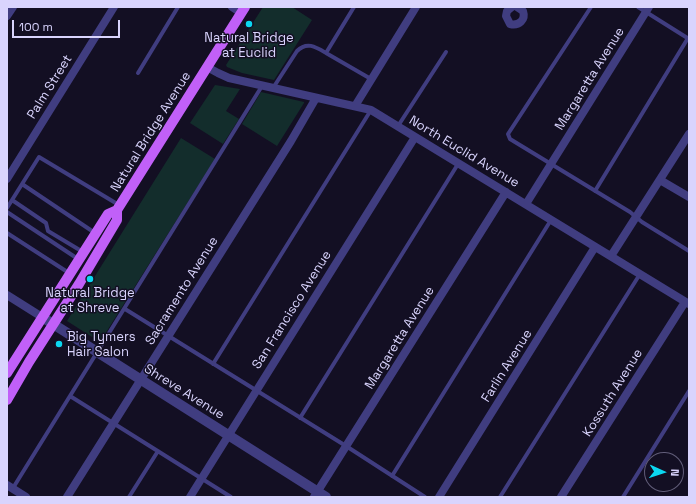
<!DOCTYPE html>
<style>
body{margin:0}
#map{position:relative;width:696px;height:504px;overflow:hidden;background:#130f23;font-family:"Space Grotesk",sans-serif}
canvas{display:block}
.frame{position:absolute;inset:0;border:8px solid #d9d4fd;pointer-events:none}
.north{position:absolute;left:644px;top:452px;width:40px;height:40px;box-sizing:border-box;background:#130f23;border:1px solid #625e7a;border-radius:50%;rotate:93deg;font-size:11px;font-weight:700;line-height:16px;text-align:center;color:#d9d4fd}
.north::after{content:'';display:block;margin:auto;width:14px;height:18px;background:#0bd7f1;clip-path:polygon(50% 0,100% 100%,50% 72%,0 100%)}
.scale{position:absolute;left:12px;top:20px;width:108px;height:18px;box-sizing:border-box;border:2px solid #d9d4fd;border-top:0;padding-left:5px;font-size:12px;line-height:14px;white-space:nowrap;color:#d9d4fd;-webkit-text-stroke:3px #130f23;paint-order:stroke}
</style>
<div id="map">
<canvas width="696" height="504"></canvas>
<div class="frame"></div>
<div class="north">N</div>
<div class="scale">100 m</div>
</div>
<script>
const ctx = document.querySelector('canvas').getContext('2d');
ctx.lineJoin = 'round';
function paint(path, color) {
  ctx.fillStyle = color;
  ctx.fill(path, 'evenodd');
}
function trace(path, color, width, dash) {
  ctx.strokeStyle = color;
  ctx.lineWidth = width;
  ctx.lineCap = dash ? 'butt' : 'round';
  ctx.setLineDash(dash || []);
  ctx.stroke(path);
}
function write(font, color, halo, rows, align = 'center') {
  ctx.font = font + ' "Space Grotesk",sans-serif';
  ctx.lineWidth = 3;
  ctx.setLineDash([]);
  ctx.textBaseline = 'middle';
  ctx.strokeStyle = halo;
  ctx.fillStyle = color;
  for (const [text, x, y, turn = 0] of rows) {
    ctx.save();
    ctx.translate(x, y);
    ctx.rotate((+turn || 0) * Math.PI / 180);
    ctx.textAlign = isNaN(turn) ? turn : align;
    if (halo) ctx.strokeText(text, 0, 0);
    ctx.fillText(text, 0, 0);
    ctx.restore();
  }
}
paint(new Path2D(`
 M263 7H292L312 20 274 80 242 73 227 67 226 65Z
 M215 85 240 89 226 111 239 119 223 144 190 123Z
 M261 92 304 102V103L277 146 242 124Z
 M181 138 215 159 100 342 67 321Z`), '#132d2c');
trace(new Path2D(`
 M591 7 508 134 510 139 630 212 642 222 689 251
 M638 7 689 39
 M326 53 371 79
 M138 73 178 7
 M273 88 297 51C307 41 316 47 326 53L354 7
 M398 126 446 52
 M22 184 95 233
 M595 191 688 38
 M12 200 46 223 48 231 83 252
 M7 208 39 157 119 205
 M7 212 78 259
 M7 233 69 273
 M125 309 346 446 425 497
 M213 364 371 110
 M70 396 231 497
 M300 418 458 164
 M392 476 551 220
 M13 488 262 86
 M129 497 158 451
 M500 497 640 274
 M623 497 689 391`), '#403d80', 4);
trace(new Path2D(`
 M232 7 241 13
 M512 7 507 11 506 16 510 24C519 26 526 20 523 11L517 7
 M7 16 13 7
 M207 67 218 73 229 78 371 110 689 304
 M355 106 416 7
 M7 179 114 7
 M660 180 689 197
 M526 204 649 7
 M611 256 689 134
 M7 295 42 317
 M7 485 26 497
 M67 497 291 141 316 98
 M190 497 415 137
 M314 497 506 192
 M439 497 595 247
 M561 497 685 302`), '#403d80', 8);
trace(new Path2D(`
 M42 317 326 497`), '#403d80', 10);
trace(new Path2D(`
 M7 373 108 214 117 210 245 7
 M7 400 29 362 79 284 117 220V210`), '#c160f8', 10);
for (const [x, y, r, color] of [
 [249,24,4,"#0bd7f1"],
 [90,279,4,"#0bd7f1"],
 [59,344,4,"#0bd7f1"]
]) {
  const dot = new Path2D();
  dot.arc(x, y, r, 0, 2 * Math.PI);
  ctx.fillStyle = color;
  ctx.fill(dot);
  trace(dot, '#130f23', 1.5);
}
write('13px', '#d9d4fd', '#130f23', [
 ["Natural Bridge",249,38],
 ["at Euclid",249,53],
 ["Natural Bridge",90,293],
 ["at Shreve",90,308],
 ["Big Tymers",67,337,"left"],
 ["Hair Salon",67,352,"left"]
]);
write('13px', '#d9d4fd', '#130f23', [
 ["Margaretta Avenue",590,79,-58],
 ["Palm Street",50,87,-58],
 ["Natural Bridge Avenue",151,132,-58],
 ["North Euclid Avenue",464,152,31],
 ["Sacramento Avenue",182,291,-58],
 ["San Francisco Avenue",292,310,-58],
 ["Margaretta Avenue",400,338,-58],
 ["Farlin Avenue",507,366,-58],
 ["Shreve Avenue",184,392,32],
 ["Kossuth Avenue",613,393,-58]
]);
</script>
